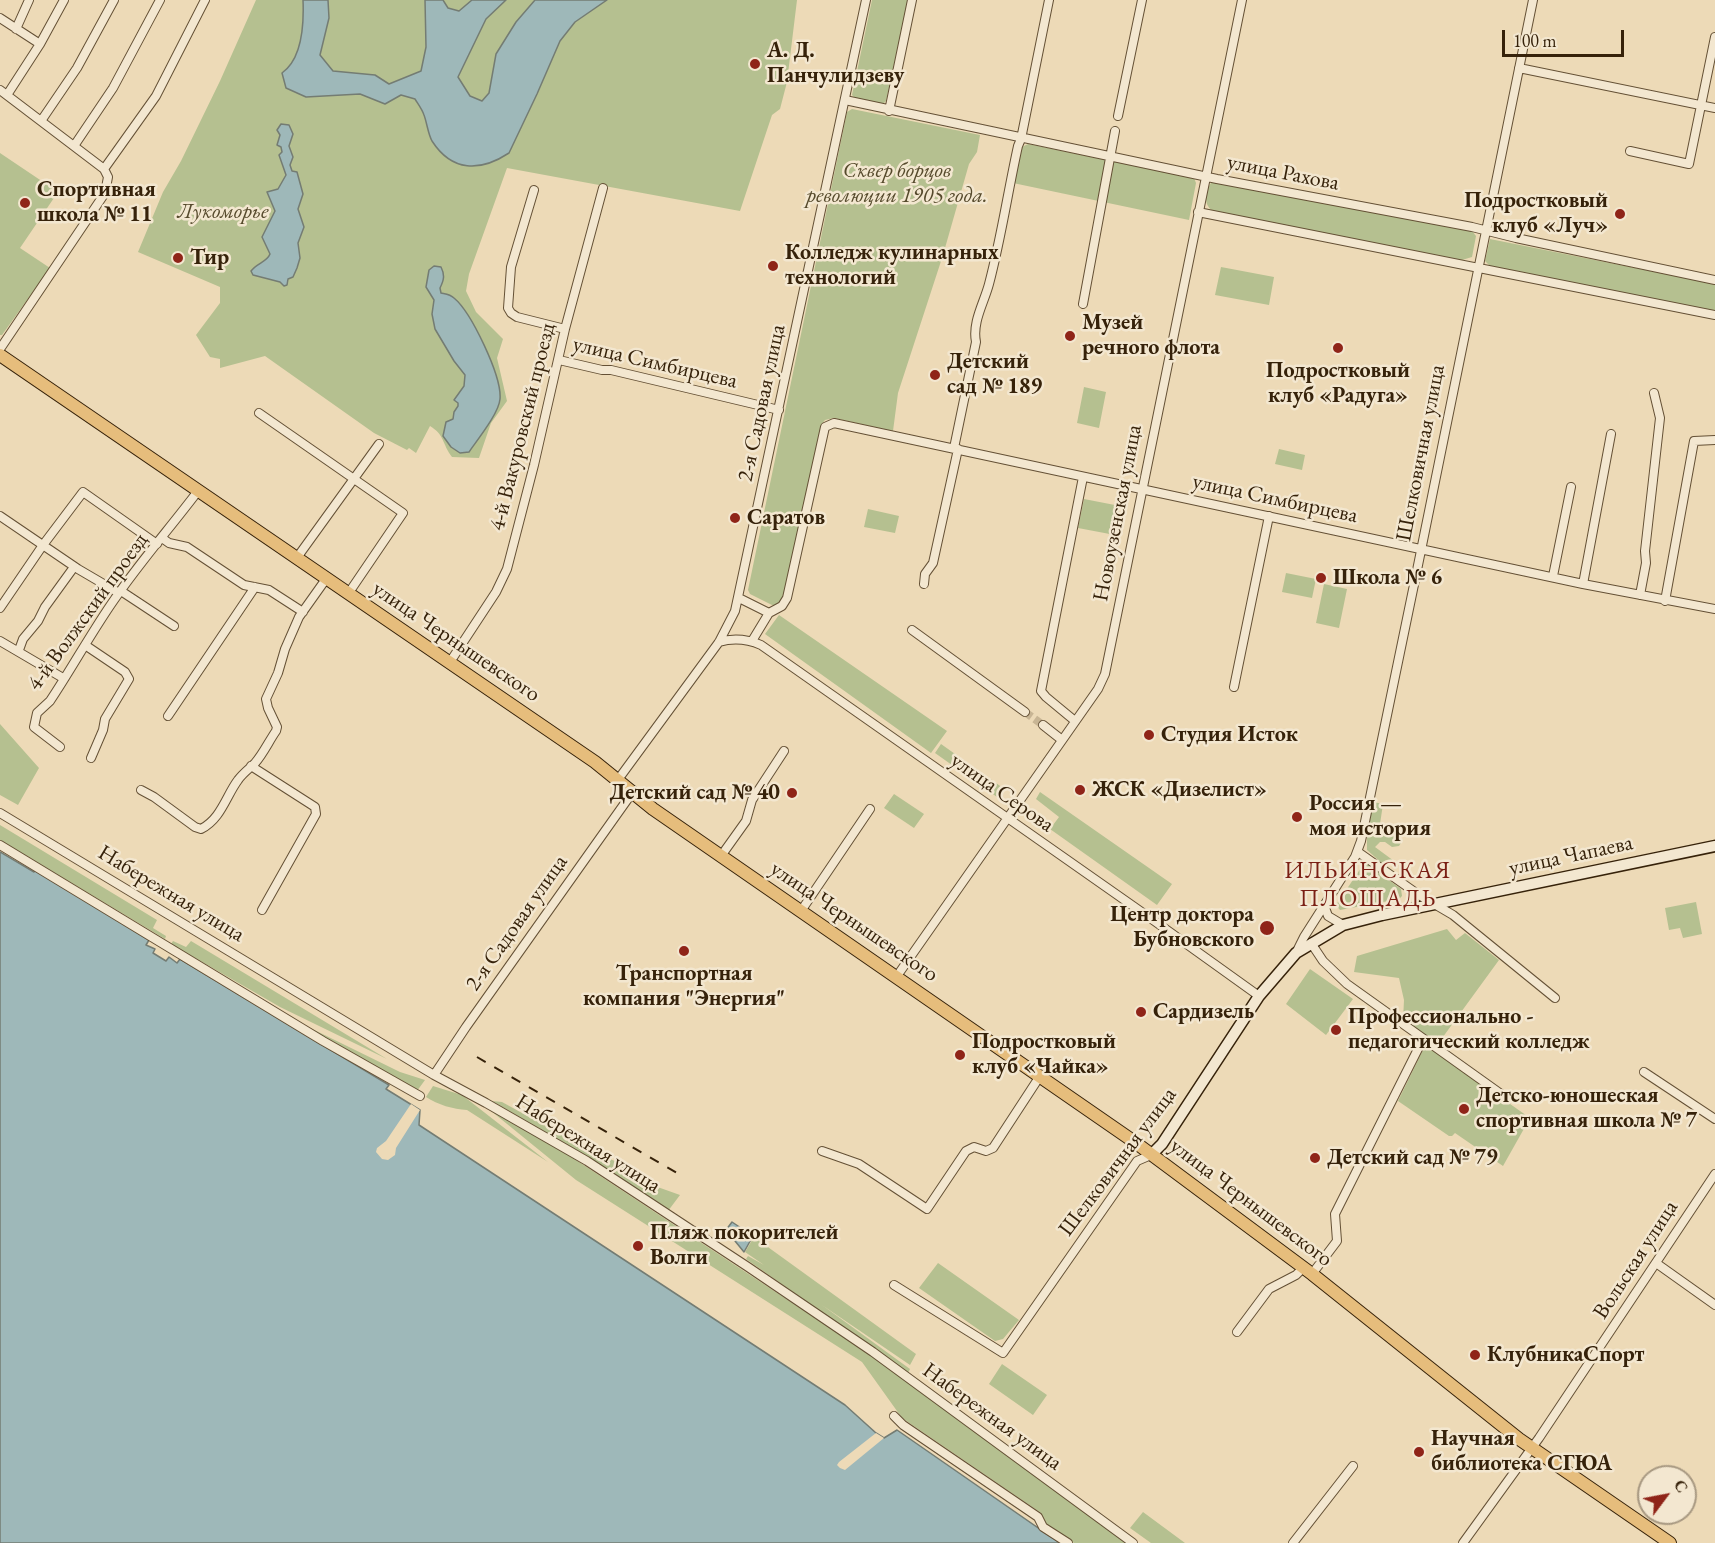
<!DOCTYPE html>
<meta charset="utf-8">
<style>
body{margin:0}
#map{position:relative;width:1715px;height:1543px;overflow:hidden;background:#eddab7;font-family:"EB Garamond",serif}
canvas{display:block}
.north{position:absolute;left:1637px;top:1465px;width:60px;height:60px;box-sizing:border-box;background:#f3e7d0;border:2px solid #a79881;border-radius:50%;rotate:58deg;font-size:16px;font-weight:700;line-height:24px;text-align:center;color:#36220a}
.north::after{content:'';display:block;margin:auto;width:21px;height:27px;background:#8f2418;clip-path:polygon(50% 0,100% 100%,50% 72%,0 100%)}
.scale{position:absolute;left:1502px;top:30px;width:122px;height:27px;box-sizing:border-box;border:3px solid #36220a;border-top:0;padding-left:8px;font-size:18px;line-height:21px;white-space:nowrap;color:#36220a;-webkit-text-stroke:4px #f3e7d0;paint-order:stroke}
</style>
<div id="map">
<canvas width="1715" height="1543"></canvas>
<div class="north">С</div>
<div class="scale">100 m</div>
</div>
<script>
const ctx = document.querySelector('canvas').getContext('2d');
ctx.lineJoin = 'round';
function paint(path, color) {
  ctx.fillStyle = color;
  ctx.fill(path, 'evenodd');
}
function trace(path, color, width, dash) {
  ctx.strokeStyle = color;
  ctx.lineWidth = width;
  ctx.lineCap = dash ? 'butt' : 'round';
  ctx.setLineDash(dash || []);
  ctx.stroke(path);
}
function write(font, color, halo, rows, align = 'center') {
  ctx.font = font + ' "EB Garamond",serif';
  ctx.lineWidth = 5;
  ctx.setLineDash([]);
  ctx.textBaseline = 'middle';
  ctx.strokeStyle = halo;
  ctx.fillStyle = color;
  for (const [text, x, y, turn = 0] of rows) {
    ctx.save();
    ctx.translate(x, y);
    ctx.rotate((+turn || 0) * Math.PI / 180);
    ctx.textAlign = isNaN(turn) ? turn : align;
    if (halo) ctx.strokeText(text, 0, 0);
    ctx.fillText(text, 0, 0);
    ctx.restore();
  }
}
paint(new Path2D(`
 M256 0H797L787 82 780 109 772 115 740 211 507 168 469 274 466 291 476 312 503 339 497 358 507 401 491 423 479 458 452 457C442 444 445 435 430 426L416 453 409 448 407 450 374 433 265 356 220 368V359L210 357 196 335 220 303V287L138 252 163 192 181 161 220 81Z
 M872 0H908L886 101 883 104 855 98 852 95Z
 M852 109 980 135 977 152 969 164 943 255 898 393 893 431 834 418 825 420 821 425 783 598 776 607 750 594 748 590 847 112Z
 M1028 144 1194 178 1196 183 1189 220 1013 183 1020 148Z
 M0 153 58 192 20 248 50 268 2 335H0Z
 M1216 182 1472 231 1476 236 1472 257 1462 260 1213 211C1203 205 1205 191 1211 183Z
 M1490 239 1715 284V311L1490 266 1485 261Z
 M1221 267 1274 277 1269 305 1215 295Z
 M1084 387 1106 392 1099 428 1077 423Z
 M1279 449 1305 455 1302 470 1275 464Z
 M1084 499 1120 506 1115 535 1078 528Z
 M868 509 899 516 895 533 864 527Z
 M1286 573 1316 579 1312 598 1282 592Z
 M1324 584 1347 589 1339 628 1316 623Z
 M779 615 947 731 931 753 765 634Z
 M0 724 39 768 18 805 0 795Z
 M941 744 1003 788 997 797 935 753Z
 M1040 792 1172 884 1157 905 1050 829 1059 817 1036 799Z
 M894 794 924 814 914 828 884 808Z
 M1373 802 1383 804 1380 824 1403 840 1399 846 1392 847 1385 842H1380L1375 847 1394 861 1391 865H1384L1367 850V838Z
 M0 825 157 920 153 928 166 936 165 939 0 840Z
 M1365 862 1401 889 1402 896 1399 899 1340 910 1336 905Z
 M1696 902 1702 934 1683 938 1680 928 1669 930 1665 908Z
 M1447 929 1456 940 1465 933 1499 960 1440 1041 1428 1039 1403 1020 1404 1000 1399 978 1354 972 1357 956Z
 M173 941 186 947 191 941 387 1059 280 1007 171 944Z
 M1310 969 1353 999 1326 1035 1286 1004Z
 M298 1022 400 1072 425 1080 417 1091Z
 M1429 1047 1530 1118 1503 1166 1455 1133 1452 1136H1449L1398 1101 1423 1050Z
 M433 1086 462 1095 548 1162 467 1110C453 1109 438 1105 426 1097Z
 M492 1101 502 1102 591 1151 629 1167 652 1185 680 1195 668 1211 592 1159Z
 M480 1102 573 1158 871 1355 1128 1543H1074L1046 1525 1041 1513 902 1418 862 1362 576 1180Z
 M754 1237 916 1354 910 1365 822 1305 910 1369 908 1373 746 1259 748 1256 764 1265 745 1252Z
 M938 1263 1019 1320 1003 1339 995 1341 919 1288Z
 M1002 1364 1047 1395 1033 1415 989 1384Z
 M1143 1512 1185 1543H1151L1130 1528Z`), '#b5c090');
const water = new Path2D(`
 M303 0H328L329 18 320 55 333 71 375 75 389 84 421 71 426 47 425 0H443L448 8 459 11 472 0H506L486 19 458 77 470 96 482 101 489 93 496 54 516 22 535 0H607L575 22 560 41 537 94 509 153C480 172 452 172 432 141 428 134 427 123 424 115 422 109 418 104 415 99L401 95 385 104 360 94 306 97 286 88 282 73C302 59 304 24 303 0Z
 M281 124 289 125 293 134 289 146 293 157 290 165 292 171 297 172 303 194 298 209 304 227 298 243 300 258 297 268 293 277 288 279 287 285 284 286 280 282 253 275 251 271C257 263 267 262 270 254L262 237 275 211 267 192 278 189 286 175 279 155 282 152 281 147 277 145 280 135 277 130Z
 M434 266 441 267C445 275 444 280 440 288L441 293C446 294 450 294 454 298 471 312 502 376 500 399 499 413 478 439 469 452L460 453 451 447 443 436 446 422 453 419 454 412 458 406V403L454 400 464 386 465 375 454 361 435 329 432 314 434 300 426 287 429 270Z
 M0 852 34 872 37 870 149 940 146 945 155 949 153 953 166 961 169 957 177 963 180 959 389 1085 386 1089 420 1110 419 1125 845 1405 876 1433 884 1438 897 1430 1060 1543H0Z
 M732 1222 753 1236 744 1252 726 1230Z`);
paint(water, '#9eb8b9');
trace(water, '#747c73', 1.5);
paint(new Path2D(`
 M411 1104 420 1110 396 1148 395 1155 388 1160 382 1159 376 1152 377 1148 386 1141Z
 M876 1433 884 1438 845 1470 840 1468 837 1465 839 1462Z`), '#eddab7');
trace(new Path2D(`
 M1025 712 1043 725`), '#c8b594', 8, [8, 4]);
const street = new Path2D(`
 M0 18 40 44
 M16 29 29 0
 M1519 68 1715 108
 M0 90 104 169 108 177 105 193 0 349
 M7 95 40 44 64 0
 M845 100 1217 179 1472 227 1516 238 1715 280
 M889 111 912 0
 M1118 116 1142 0
 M41 121 77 68 114 0
 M74 146 113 88 160 0
 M1630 151 1689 164 1715 37
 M104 169 156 96 205 0
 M534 190 511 267 508 308 511 313 517 317 565 329
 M1198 212 1715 315
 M1083 304 1115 131
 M559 360 602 370H611L779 410
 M259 413 403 513 348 594
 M954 448 976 342C972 322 984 303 989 284 1001 239 1008 191 1018 146L1021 139 1049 0
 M0 516 78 569 119 593
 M162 538 169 543 187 547 244 585 269 590 303 612
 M296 559 379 444
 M1553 576 1571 487
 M924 584 925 574 933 563 958 449
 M1583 584 1611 434
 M121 591 174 626
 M1640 595 1646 563 1645 551 1660 418 1654 393
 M739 598 769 613
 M1665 601 1694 441 1715 440
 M0 608 43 545 83 492 157 544
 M912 630 1025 712
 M0 641 63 678
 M752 641 769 613 782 606 787 598 825 427 834 423 1583 584 1715 609
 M719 642C733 638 747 639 761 645L1153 920 1259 996
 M85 645 125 672 129 679 105 719 103 730 91 758
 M19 650 23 639 38 621 45 607 74 567
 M450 662 496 592 507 569 534 465 565 329 603 188
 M1234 687 1269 516
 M168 716 255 587
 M1075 721 1046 697 1041 691 1083 477
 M1043 725 1062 740
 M60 747 34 727 37 713 50 701C72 668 91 633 114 600 140 562 170 528 198 491
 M251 766 315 807 316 814 262 910
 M617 781 719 642 735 611 866 0
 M141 790 154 797 195 827 201 829C221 819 226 796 238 780 243 773 249 769 255 763 263 754 269 741 276 731L277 727 268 708 266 699 278 673 285 649 299 617 326 579
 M0 813 434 1075 486 1103 587 1161 748 1267 873 1352 1133 1543
 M0 845 323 1041 420 1096
 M1358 852 1419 895 1453 915 1555 998
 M721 856 746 821 752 800 784 751
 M1324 905 1328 916 1343 925
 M801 911 870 809
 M1311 943 1323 961 1347 984 1508 1099
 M1296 953 1304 937 1355 857 1361 841C1420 561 1475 280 1533 0
 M897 976 1098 689 1105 674 1242 0
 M1644 1072 1715 1119
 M434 1075 466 1027 632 793
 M822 1151 859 1164 927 1209 966 1151 974 1147 986 1151 993 1148 1040 1076
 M1656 1263 1715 1305
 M1312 1274 1337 1241 1335 1214 1423 1039
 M894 1285 1003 1353 1137 1161 1151 1155
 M1237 1332 1269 1289 1296 1275 1303 1268
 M894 1416 903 1425 1038 1517 1043 1527 1068 1543
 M1293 1543 1353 1466
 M1463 1543 1539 1438 1715 1174`);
const secondary = new Path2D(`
 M1151 1155 1162 1144 1259 996 1296 953 1343 925 1382 915 1715 846`);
const primary = new Path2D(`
 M0 355 595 762 653 809 1136 1143 1312 1274 1519 1439 1670 1543`);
trace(street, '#645035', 10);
trace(secondary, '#36220a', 13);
trace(primary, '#36220a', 14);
trace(street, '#f3e7d0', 8);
trace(secondary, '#f3e7d0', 10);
trace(primary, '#e6bd7c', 12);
trace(new Path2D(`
 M477 1057 684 1177`), '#36220a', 2, [10, 10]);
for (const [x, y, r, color] of [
 [755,64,6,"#8f2418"],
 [25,203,6,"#8f2418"],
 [1620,214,6,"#8f2418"],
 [178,258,6,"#8f2418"],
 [773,266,6,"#8f2418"],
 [1070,336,6,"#8f2418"],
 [1338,348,6,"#8f2418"],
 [935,375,6,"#8f2418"],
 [735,518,6,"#8f2418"],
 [1321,578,6,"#8f2418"],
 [1149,735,6,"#8f2418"],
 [1080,790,6,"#8f2418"],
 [792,793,6,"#8f2418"],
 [1297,817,6,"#8f2418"],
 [1267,928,8,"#8f2418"],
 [684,951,6,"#8f2418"],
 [1141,1012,6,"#8f2418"],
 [1336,1030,6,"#8f2418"],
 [960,1055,6,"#8f2418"],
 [1464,1109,6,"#8f2418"],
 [1315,1158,6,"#8f2418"],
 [638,1246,6,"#8f2418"],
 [1475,1355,6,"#8f2418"],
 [1419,1452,6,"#8f2418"]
]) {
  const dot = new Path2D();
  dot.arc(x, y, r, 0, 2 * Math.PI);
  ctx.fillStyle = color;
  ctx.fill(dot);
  trace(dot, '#f3e7d0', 2);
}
write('bold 22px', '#36220a', '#f3e7d0', [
 ["А. Д.",767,51],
 ["Панчулидзеву",767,76],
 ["Спортивная",37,190],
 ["школа № 11",37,215],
 ["Подростковый",1608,201,"right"],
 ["клуб «Луч»",1608,226,"right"],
 ["Колледж кулинарных",785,253],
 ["технологий",785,278],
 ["Тир",190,258],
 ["Музей",1082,323],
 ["речного флота",1082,348],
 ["Детский",947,362],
 ["сад № 189",947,387],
 ["Подростковый",1338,371,"center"],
 ["клуб «Радуга»",1338,396,"center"],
 ["Саратов",747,518],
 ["Школа № 6",1333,578],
 ["Студия Исток",1161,735],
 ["ЖСК «Дизелист»",1092,790],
 ["Детский сад № 40",780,793,"right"],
 ["Россия —",1309,804],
 ["моя история",1309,829],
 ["Центр доктора",1254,915,"right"],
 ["Бубновского",1254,940,"right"],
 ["Транспортная",684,974,"center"],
 ["компания \"Энергия\"",684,999,"center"],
 ["Сардизель",1153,1012],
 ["Профессионально -",1348,1017],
 ["педагогический колледж",1348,1042],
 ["Подростковый",972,1042],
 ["клуб «Чайка»",972,1067],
 ["Детско-юношеская",1476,1096],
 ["спортивная школа № 7",1476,1121],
 ["Детский сад № 79",1327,1158],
 ["Пляж покорителей",650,1233],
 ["Волги",650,1258],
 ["КлубникаСпорт",1487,1355],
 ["Научная",1431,1439],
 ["библиотека СГЮА",1431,1464]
], 'left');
write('italic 22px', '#564a2c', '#f3e7d0', [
 ["Сквер борцов",897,171],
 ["революции 1905 года.",897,196],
 ["Лукоморье",223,212]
]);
write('22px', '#36220a', '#f3e7d0', [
 ["улица Рахова",1283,173,11],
 ["улица Симбирцева",655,363,13],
 ["2-я Садовая улица",762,403,-78],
 ["4-й Вакуровский проезд",523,427,-76],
 ["Шелковичная улица",1421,453,-79],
 ["улица Симбирцева",1275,499,12],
 ["Новоузенская улица",1118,513,-79],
 ["4-й Волжский проезд",88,612,-54],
 ["улица Чернышевского",456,642,34],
 ["улица Серова",1002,793,35],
 ["улица Чапаева",1571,856,-12],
 ["Набережная улица",171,894,31],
 ["улица Чернышевского",854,922,34],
 ["2-я Садовая улица",517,923,-55],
 ["Набережная улица",588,1144,32],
 ["Шелковичная улица",1118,1162,-53],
 ["улица Чернышевского",1251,1203,37],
 ["Вольская улица",1636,1260,-57],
 ["Набережная улица",992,1417,36]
]);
ctx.letterSpacing = '1.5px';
write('24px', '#7a1f14', '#f3e7d0', [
 ["ИЛЬИНСКАЯ",1368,871],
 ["ПЛОЩАДЬ",1368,899]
]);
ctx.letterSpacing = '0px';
</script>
